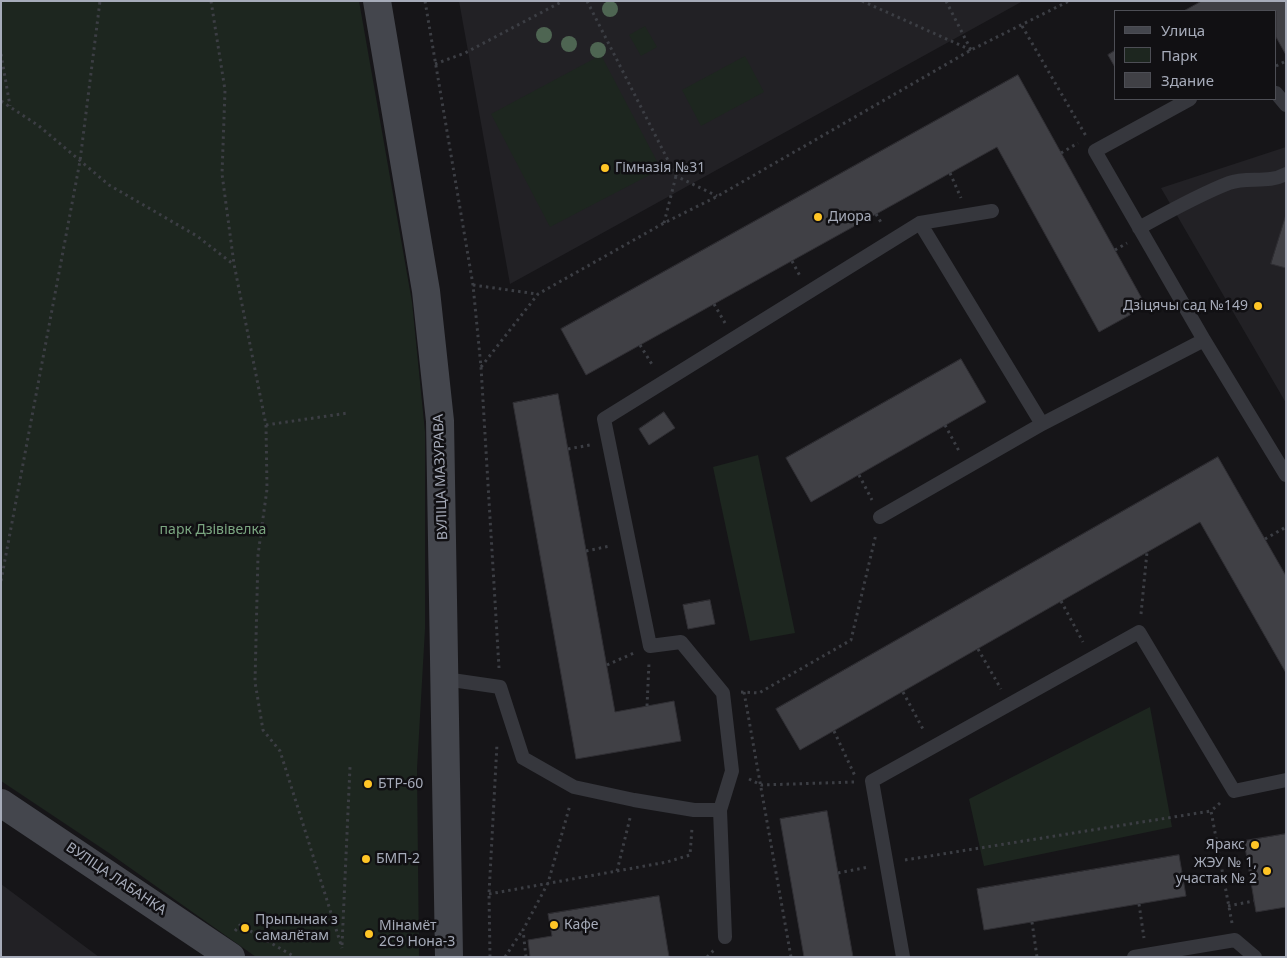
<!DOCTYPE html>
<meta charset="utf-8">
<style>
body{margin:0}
#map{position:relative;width:1287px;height:958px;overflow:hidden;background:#161518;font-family:"Noto Sans",sans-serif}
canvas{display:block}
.frame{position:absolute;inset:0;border:2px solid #a6abb9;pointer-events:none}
.legend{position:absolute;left:1114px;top:10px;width:162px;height:90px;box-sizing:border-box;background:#111013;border:1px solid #4d4e55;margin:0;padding:6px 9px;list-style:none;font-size:15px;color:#a6abb9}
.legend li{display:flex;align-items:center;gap:10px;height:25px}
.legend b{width:25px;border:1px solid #4d4e55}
</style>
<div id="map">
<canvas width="1287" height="958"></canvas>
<div class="frame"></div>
<ul class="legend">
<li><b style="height:6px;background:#44464d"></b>Улица</li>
<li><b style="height:14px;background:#1d261f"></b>Парк</li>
<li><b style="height:14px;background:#404045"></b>Здание</li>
</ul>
</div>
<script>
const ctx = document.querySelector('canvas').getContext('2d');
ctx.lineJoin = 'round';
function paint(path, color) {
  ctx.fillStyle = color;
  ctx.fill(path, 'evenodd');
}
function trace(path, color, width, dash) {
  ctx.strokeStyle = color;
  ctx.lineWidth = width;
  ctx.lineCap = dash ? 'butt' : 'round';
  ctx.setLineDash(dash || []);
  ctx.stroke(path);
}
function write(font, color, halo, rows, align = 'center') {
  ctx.font = font + ' "Noto Sans",sans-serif';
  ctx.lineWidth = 5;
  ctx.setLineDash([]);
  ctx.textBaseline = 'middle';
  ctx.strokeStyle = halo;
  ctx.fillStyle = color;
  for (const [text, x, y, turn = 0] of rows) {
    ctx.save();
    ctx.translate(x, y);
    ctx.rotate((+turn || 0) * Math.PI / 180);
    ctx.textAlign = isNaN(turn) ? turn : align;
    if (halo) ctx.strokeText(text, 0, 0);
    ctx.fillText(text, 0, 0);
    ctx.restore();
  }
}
paint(new Path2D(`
 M459 1H1023L510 284Z
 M1286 147V403L1161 188Z
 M1 884 99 957H1Z`), '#222125');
paint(new Path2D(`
 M1 1H359L412 302 425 432V629L417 769 419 957H256L109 853 1 781Z
 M645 26 657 47 641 56 629 35Z
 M601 55 661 169 550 227 491 114Z
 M745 56 764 92 701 126 682 90Z
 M758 455 795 633 750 641 713 467Z
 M1150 707 1172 827 984 866 969 799Z`), '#1d261f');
const building = new Path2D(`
 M1202 1H1286V55L1276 37V11H1184Z
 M1116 50V69L1108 55Z
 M1018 75 1146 306 1099 332 997 147 586 375 561 329Z
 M1286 215V268L1271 264Z
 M961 359 986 402 811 502 786 458Z
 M558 394 615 712 674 701 681 741 576 759 513 403Z
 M664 412 675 428 649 445 639 429Z
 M1218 457 1286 576V673L1200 522 800 750 776 709Z
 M710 600 715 624 688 629 683 605Z
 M827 811 838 873 853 957H804L780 819Z
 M1286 834V907L1256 912 1244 841Z
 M1179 855 1186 896 984 930 977 889Z
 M659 896 669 957H530L528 940 552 936 548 914Z`);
paint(building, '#404045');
trace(building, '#302f34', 1);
trace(new Path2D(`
 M211 1 225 90 222 174 234 264 266 425 267 489 258 555 255 682 263 730 280 751 342 948
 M425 1 473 285 481 367 499 668
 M587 1 676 176 717 196
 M862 1 971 50
 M946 1 971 50
 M1022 26 1086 136
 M1 54 10 106
 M435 64 465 53 563 1
 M1276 66 1286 61
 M1 101 39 126 109 185 197 236 233 264
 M1061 153 1078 143
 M950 173 961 198
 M876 214 882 224
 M664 223 676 176
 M1115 250 1127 243
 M792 261 800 276
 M473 285 537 294
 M714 304 725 323
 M640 345 653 366
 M481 367 538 294 664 223 718 196 971 50 1069 1
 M266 425 348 413
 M945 425 959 451
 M568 449 590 445
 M859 475 872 500
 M1265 539 1286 527
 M586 551 610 546
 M1 581 80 161 100 1
 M1061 601 1083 642
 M1141 614 1147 552
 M978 649 1001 689
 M607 665 634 653
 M741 692 759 693 851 640 876 534
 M744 692 791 957
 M903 692 924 731
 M647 706 649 663
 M834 731 855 776
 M749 779 761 785 854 782
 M1220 803 1211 811 1232 923
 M905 860 1211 811
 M617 871 630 818
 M838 873 869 867
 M489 894 667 862 690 855 692 828
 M1139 904 1144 938
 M1228 906 1254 901
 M1032 922 1037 957
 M235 931 240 925 295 957
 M342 945 350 767
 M490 957 489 894 497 744
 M505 957 522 931
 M526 957 523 930 548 883 570 805
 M707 957 714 950`), '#3c3e44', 3, [2.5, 4]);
trace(new Path2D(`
 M1276 93 1286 105
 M1190 99 1095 151 1204 340 1286 475
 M920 223 1042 424
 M1139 228C1168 212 1198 195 1229 183 1247 176 1268 184 1286 174
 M880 517 1042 424 1204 340
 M445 679 500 687 523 758 574 787 634 800 694 810H720L732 771 723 693 681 642 650 646 604 419 920 223 992 211
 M720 810 725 937
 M903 957 872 781 1139 632 1234 791 1286 780
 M1134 957 1235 940 1255 957`), '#36373d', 14);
trace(new Path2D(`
 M377 1 426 291 440 421 449 957
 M1 803 231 957`), '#44464d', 28);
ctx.fillStyle = '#4e6552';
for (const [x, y] of [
 [610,9],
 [544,35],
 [569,44],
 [598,50]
]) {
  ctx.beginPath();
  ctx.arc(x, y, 8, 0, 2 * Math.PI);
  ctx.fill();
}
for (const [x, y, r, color] of [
 [605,168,5,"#ffc526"],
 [818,217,5,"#ffc526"],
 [1258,306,5,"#ffc526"],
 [368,784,5,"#ffc526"],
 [1255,845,5,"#ffc526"],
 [366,859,5,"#ffc526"],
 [1267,871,5,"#ffc526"],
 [554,925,5,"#ffc526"],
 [245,928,5,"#ffc526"],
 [369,934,5,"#ffc526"]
]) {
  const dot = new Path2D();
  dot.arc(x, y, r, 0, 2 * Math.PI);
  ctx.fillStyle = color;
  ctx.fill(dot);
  trace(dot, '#111013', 2);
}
write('14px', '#a6abb9', '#111013', [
 ["Гімназія №31",615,168],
 ["Диора",828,217],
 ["Дзіцячы сад №149",1248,306,"right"],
 ["БТР-60",378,784],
 ["Яракс",1245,845,"right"],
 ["БМП-2",376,859],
 ["ЖЭУ № 1,",1257,863,"right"],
 ["участак № 2",1257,879,"right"],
 ["Прыпынак з",255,920],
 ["самалётам",255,936],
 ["Кафе",564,925],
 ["Мінамёт",379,926],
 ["2С9 Нона-З",379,942]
], 'left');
write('14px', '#a6abb9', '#111013', [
 ["ВУЛІЦА МАЗУРАВА",441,477,-92],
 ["ВУЛІЦА ЛАБАНКА",116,879,34]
]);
write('14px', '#7ba681', '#111013', [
 ["парк Дзівівелка",213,530]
]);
</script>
